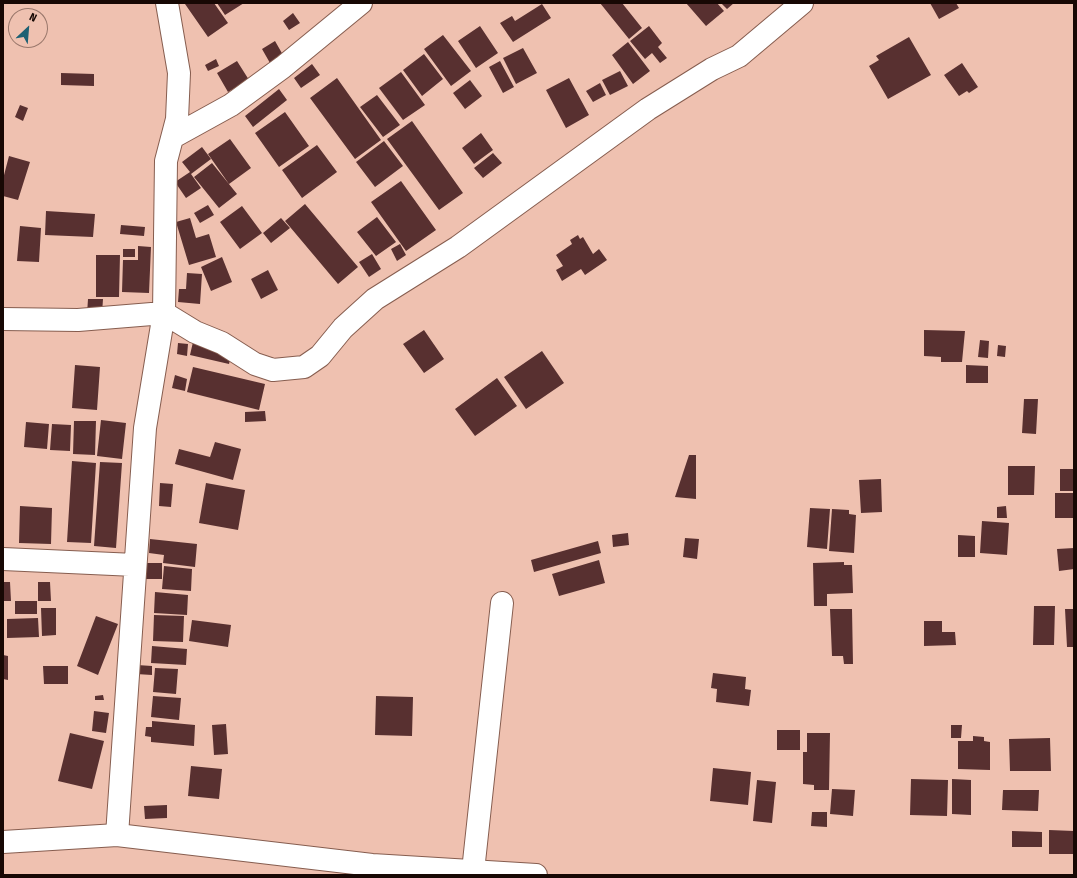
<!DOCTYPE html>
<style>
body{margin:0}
#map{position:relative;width:1077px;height:878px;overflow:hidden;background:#efc1b0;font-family:"Fira Sans Condensed",sans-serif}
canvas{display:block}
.frame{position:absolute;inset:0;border:4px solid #170804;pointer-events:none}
.north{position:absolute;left:8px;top:8px;width:40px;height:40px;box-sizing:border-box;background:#efc1b0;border:1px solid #99776b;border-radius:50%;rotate:26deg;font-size:11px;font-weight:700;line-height:16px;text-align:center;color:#170804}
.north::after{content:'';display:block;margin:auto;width:14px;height:18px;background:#1d6073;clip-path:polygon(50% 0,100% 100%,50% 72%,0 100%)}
</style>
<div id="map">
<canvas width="1077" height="878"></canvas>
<div class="frame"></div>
<div class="north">N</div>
</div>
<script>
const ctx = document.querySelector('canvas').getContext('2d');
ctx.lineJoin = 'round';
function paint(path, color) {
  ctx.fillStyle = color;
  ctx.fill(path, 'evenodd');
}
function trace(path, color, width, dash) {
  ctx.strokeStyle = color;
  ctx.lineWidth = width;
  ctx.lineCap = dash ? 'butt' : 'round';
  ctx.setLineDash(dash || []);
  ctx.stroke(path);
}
paint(new Path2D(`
 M186 3H214L228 23 208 37 185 4Z
 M217 3H244L225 15Z
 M600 3H622L642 28 629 39Z
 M686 3H717L724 11 706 26Z
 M721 3H734L727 9Z
 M930 3H956L959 8 939 19Z
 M542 4 551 18 513 42 500 23 512 16 515 21Z
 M293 13 300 23 289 30 283 21Z
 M480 26 498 53 476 68 458 41Z
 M649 26 662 43 658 47 667 58 660 63 652 53 645 59 630 41Z
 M443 35 471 71 451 86 424 49Z
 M909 37 931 75 888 99 869 66 879 60 876 56Z
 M275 41 283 55 270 63 262 49Z
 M628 42 650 71 633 84 612 55Z
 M523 48 537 73 516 84 503 58Z
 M424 54 443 79 422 96 403 70Z
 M216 59 219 66 208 71 205 65Z
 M237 61 249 80 228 92 217 73Z
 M500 61 514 87 503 93 489 67Z
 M962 63 978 87 969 93 967 91 959 96 944 75Z
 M312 64 320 75 301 88 294 78Z
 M620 71 628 86 610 95 602 80Z
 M401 72 425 105 403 120 379 88Z
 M61 73 94 74V86L61 85Z
 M337 78 381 140 355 159 310 98Z
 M569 78 589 115 566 128 546 90Z
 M470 80 482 96 465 109 453 93Z
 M600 83 606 95 593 102 586 91Z
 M279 89 287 100 253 127 245 116Z
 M377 95 400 125 383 137 360 107Z
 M20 105 28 108 23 121 15 117Z
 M285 112 309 146 279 167 255 133Z
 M412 121 463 193 439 210 387 139Z
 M481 133 493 150 474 164 462 148Z
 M230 139 251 168 229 184 208 154Z
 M384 141 403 166 375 187 356 162Z
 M317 145 337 172 302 198 282 170Z
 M202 147 211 159 191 174 201 188 186 198 175 182 190 172 182 162Z
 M493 153 502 163 483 178 474 168Z
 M9 156 30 162 18 200 3 196V179Z
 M212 163 237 194 219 208 194 177Z
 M401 181 436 230 406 251 371 202Z
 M305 204 358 267 338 284 285 221Z
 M208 205 214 215 200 223 194 213Z
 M242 206 262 233 240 249 220 222Z
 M46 211 95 214 93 237 45 235Z
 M377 217 396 242 376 256 357 232Z
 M190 218 196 238 209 234 216 257 189 265 176 222Z
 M281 218 290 228 271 243 263 233Z
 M121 225 145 227 144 236 120 234Z
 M20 226 41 228 39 262 17 261Z
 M578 235 580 239 583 237 593 254 599 249 607 260 585 275 581 269 562 281 556 270 563 266 556 255 572 244 570 240Z
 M400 244 406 255 397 261 391 249Z
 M138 246 151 247 149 293 122 292 123 260H138Z
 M123 249H135V257H123Z
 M372 254 381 269 369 277 359 262Z
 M96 255H120L119 297H96Z
 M222 257 232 282 211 291 201 267Z
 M268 270 278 290 261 299 251 279Z
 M187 273 202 274 200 304 178 302 179 289H186Z
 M88 299H103L102 314H87Z
 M424 330 444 359 424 373 403 344Z
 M924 330 965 331 962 362H941V357L924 356Z
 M980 340 989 341 988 358 978 357Z
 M193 342 234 344 229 364 190 355Z
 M178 343 188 344 187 356 177 354Z
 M998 345 1006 346 1005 357 997 356Z
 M542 351 564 383 526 409 504 377Z
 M75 365 100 367 97 410 72 408Z
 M966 365 988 366V383H966Z
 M193 367 265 384 259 410 187 392Z
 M175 375 187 379 185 391 172 388Z
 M497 378 517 406 475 436 455 409Z
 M1024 399H1038L1036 434 1022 433Z
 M265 411 266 421 245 422V412Z
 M101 420 126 423 122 459 97 456Z
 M74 421H96L95 455 73 454Z
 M26 422 49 424 47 449 24 447Z
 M52 424 71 425 70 451 50 450Z
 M215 442 241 449 233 480 175 464 179 449 210 457Z
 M689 455H696V499L675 497Z
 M72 461 96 463 91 543 67 542Z
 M100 462 122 463 116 548 94 546Z
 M1008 466H1035L1034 495H1008Z
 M1060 469H1074V491H1060Z
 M881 479 882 512 861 513 859 480Z
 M160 483 173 484 171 507 159 506Z
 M206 483 245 490 238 530 199 523Z
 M1055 493H1074V518H1055Z
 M20 506 52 508 51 544 19 543Z
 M1006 506 1007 518H997V507Z
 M810 508 830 509 827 549 807 547Z
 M832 509 849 510V514L856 515 854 553 829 551Z
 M982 521 1009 523 1007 555 980 553Z
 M628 533 629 545 613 547 612 535Z
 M958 535 975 536V557H958Z
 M685 538 699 539 697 559 683 557Z
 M150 539 197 544 195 567 163 563 164 555 149 553Z
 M598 541 601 553 534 572 531 560Z
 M1074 548V569L1059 571 1057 549Z
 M599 560 605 583 559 596 552 574Z
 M844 562V565H852L853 593 827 594V606H814L813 563Z
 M147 563H162V579H146Z
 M164 566 192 569 191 591 162 589Z
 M3 582H10L11 601H3Z
 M38 582H50L51 601H38Z
 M155 592 188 595 187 615 154 613Z
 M15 601H37V614H15Z
 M1034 606H1055L1054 645H1033Z
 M41 608H56V635L42 636Z
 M830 609H852L853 664H844L843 656H832Z
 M1065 609H1074V647H1067Z
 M154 615 184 616 183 642 153 641Z
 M96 616 118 624 98 675 77 666Z
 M38 618 39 637 7 638V619Z
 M192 620 231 625 228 647 189 641Z
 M924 621H942V632H955L956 645 924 646Z
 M152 646 187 649 186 665 151 663Z
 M3 655 8 656V680L3 679Z
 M137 665 152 666V675L136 674Z
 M43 666H68V684H44Z
 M155 668 178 669 176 694 153 692Z
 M713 673 746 677 745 689 751 690 749 706 716 702 717 689 711 688Z
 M103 695 104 700H95V696Z
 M153 696 181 698 179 720 151 717Z
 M376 696 413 697 412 736 375 735Z
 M94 711 109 713 106 733 92 731Z
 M152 721 195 725 194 746 151 742V737L145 736 146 727H152Z
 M226 724 228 754 214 755 212 725Z
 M951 725H962L961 738H951Z
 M777 730H800V750H777Z
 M70 733 104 741 92 789 58 781Z
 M807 733H830L829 790H814V785L803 784V752H807Z
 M973 736 984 737V741L990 742V770L958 769V741H973Z
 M1050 738 1051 771H1010L1009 739Z
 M191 766 222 769 219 799 188 796Z
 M713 768 751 772 748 805 710 801Z
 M911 779 948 780 947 816 910 815Z
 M952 779 971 780V815L952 814Z
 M757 780 776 782 772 823 753 821Z
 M832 789 855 790 853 816 830 814Z
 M1003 790H1039L1038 811 1002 810Z
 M167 805V818L145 819 144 806Z
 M812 812H827V827L811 826Z
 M1049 830 1074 831V854H1049Z
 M1012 831 1042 832V847H1012Z`), '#583030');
const minor = new Path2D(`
 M173 137 231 105 283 67 361 3
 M3 319 78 320 164 313 195 332 222 343 255 364 273 370 304 367 320 356 343 328 375 299 458 247 648 109 712 69 739 56 802 3
 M3 559 135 565
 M117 835 145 428 164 313 166 161 177 119 179 73 167 3
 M473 871 502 603`);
const tertiary = new Path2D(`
 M3 842 117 835 372 865 536 875`);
trace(minor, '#865d4f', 24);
trace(tertiary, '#865d4f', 24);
trace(minor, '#fff', 22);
trace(tertiary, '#fff', 22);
</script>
